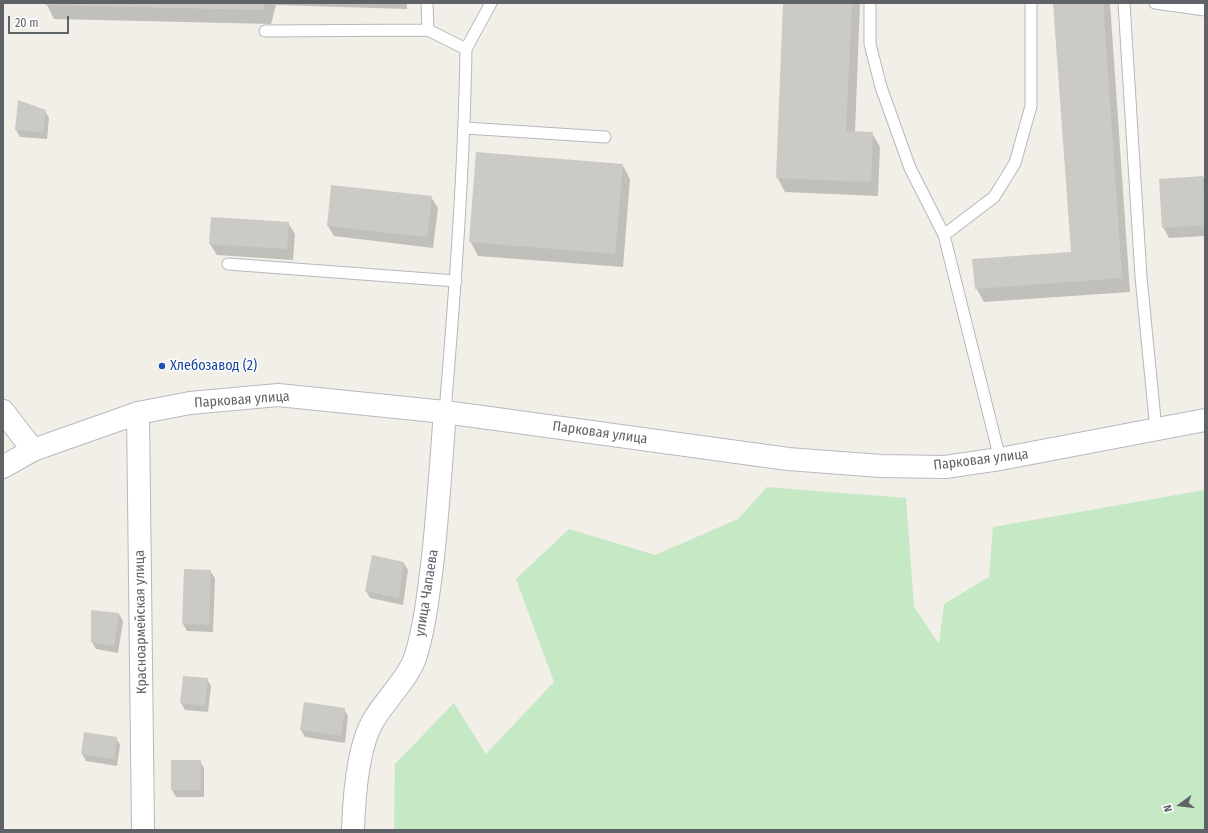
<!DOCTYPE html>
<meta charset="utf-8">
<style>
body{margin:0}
#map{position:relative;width:1208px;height:833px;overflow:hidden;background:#f1efe8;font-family:"Fira Sans Condensed",sans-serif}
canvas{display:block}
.frame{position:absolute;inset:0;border:4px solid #5f6368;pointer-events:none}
.north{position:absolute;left:1160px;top:785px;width:40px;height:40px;-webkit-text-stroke:3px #fff;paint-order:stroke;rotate:255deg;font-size:11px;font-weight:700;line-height:16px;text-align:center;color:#5f6368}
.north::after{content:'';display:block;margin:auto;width:14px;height:18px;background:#5f6368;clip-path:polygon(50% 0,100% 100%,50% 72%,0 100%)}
.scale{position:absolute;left:8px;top:16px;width:61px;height:18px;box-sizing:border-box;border:2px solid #5f6368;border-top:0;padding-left:5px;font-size:12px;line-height:14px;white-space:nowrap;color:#5f6368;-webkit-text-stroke:3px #fff;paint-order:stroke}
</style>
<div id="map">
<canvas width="1208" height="833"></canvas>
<div class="frame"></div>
<div class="north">N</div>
<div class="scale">20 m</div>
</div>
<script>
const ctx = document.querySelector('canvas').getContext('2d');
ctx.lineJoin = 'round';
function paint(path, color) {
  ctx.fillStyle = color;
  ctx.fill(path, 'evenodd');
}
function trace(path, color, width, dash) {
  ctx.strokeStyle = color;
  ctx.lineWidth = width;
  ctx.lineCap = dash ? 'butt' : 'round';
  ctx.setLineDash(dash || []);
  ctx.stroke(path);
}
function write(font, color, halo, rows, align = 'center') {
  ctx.font = font + ' "Fira Sans Condensed",sans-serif';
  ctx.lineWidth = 3;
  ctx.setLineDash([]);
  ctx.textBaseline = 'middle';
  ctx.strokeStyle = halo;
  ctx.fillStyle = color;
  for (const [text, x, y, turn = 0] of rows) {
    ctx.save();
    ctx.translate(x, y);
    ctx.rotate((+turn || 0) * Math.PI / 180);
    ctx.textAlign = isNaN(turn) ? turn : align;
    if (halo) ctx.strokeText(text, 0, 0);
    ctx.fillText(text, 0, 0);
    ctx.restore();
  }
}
paint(new Path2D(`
 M767 487 906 498 914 607 939 644 944 604 989 577 993 527 1205 490V830H394L395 764 454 703 486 754 554 682 516 579 569 529 655 555 738 519Z`), '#c5e8c5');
paint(new Path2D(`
 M3 3H17V4Z
 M46 3H407V9L276 5 271 24 54 19Z
 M784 3H860L855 132 872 133 880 147 878 196 785 192 777 177Z
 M1054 3H1110L1130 292 984 302 976 288 1072 253Z
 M45 111 49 118 47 139 20 137 16 130Z
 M622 164 630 179 623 267 478 256 470 241Z
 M1203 177 1205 181V236L1169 238 1163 227Z
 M431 197 438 208 433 248 334 236 328 226Z
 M288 223 295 234 293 260 217 255 210 244Z
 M403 562 408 570 403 605 370 598 366 591Z
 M185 570 210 571 215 578 213 632 187 631 183 624Z
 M92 611 119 614 123 621 118 653 96 649 92 642Z
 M207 679 211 686 208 712 185 710 181 703Z
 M305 704 344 709 348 716 345 743 305 737 301 730Z
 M116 738 120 745 117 766 86 761 82 754Z
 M200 761 204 768V797H176L172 790Z`), '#0003');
paint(new Path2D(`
 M45 3H265L263 10 45 5Z
 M783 3H852L846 131 873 132 871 182 776 178Z
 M1053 3H1103L1122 278 975 289 972 259 1071 252Z
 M18 100 46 110 43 132 15 130Z
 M476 152 623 164 615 254 469 242Z
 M1203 176 1205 225 1162 228 1159 179Z
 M331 185 432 196 427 237 327 226Z
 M211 217 289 222 287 249 209 244Z
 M372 555 404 562 399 598 365 591Z
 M184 569 211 570 209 625 182 624Z
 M91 610 119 613 114 646 91 642Z
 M183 676 208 678 205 706 180 703Z
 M304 702 345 708 341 736 300 730Z
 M84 732 117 737 114 759 81 754Z
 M171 760H201V790H171Z`), '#cccac5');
const lane = new Path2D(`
 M427 3 428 30 466 49C464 170 455 291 445 412
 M870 3V44L881 87 910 168 944 235 1000 459
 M1124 3 1141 277 1156 430
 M1155 3 1205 10
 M265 31 428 30
 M466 49 491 3
 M465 128 605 137
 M944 235 994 197 1015 163 1031 106V3
 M228 264 456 281`);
const street = new Path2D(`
 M3 411 33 450
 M138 413 143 830
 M353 830C354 799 357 748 373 721 385 700 409 678 416 655 425 625 428 596 432 566 438 514 441 463 445 412`);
const secondary = new Path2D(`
 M3 467 33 450 138 413 190 403 278 395 445 412 788 459 881 466 945 467 1000 459 1205 420`);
trace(lane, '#b5b8bc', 13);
trace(street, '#b5b8bc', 24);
trace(secondary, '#b6babf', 24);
trace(lane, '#fff', 11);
trace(street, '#fff', 22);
trace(secondary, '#fff', 22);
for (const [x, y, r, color] of [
 [162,366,4,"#1a4fb4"]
]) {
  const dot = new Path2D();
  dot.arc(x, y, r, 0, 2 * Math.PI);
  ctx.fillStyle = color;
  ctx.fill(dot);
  trace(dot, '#fff', 1.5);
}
write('14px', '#164399', '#fff', [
 ["Хлебозавод (2)",170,366]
], 'left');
write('14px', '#5f6368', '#fff', [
 ["Парковая улица",242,400,-4],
 ["Парковая улица",600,433,8],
 ["Парковая улица",981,460,-7],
 ["улица Чапаева",427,593,-81],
 ["Красноармейская улица",141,622,-91]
]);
</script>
